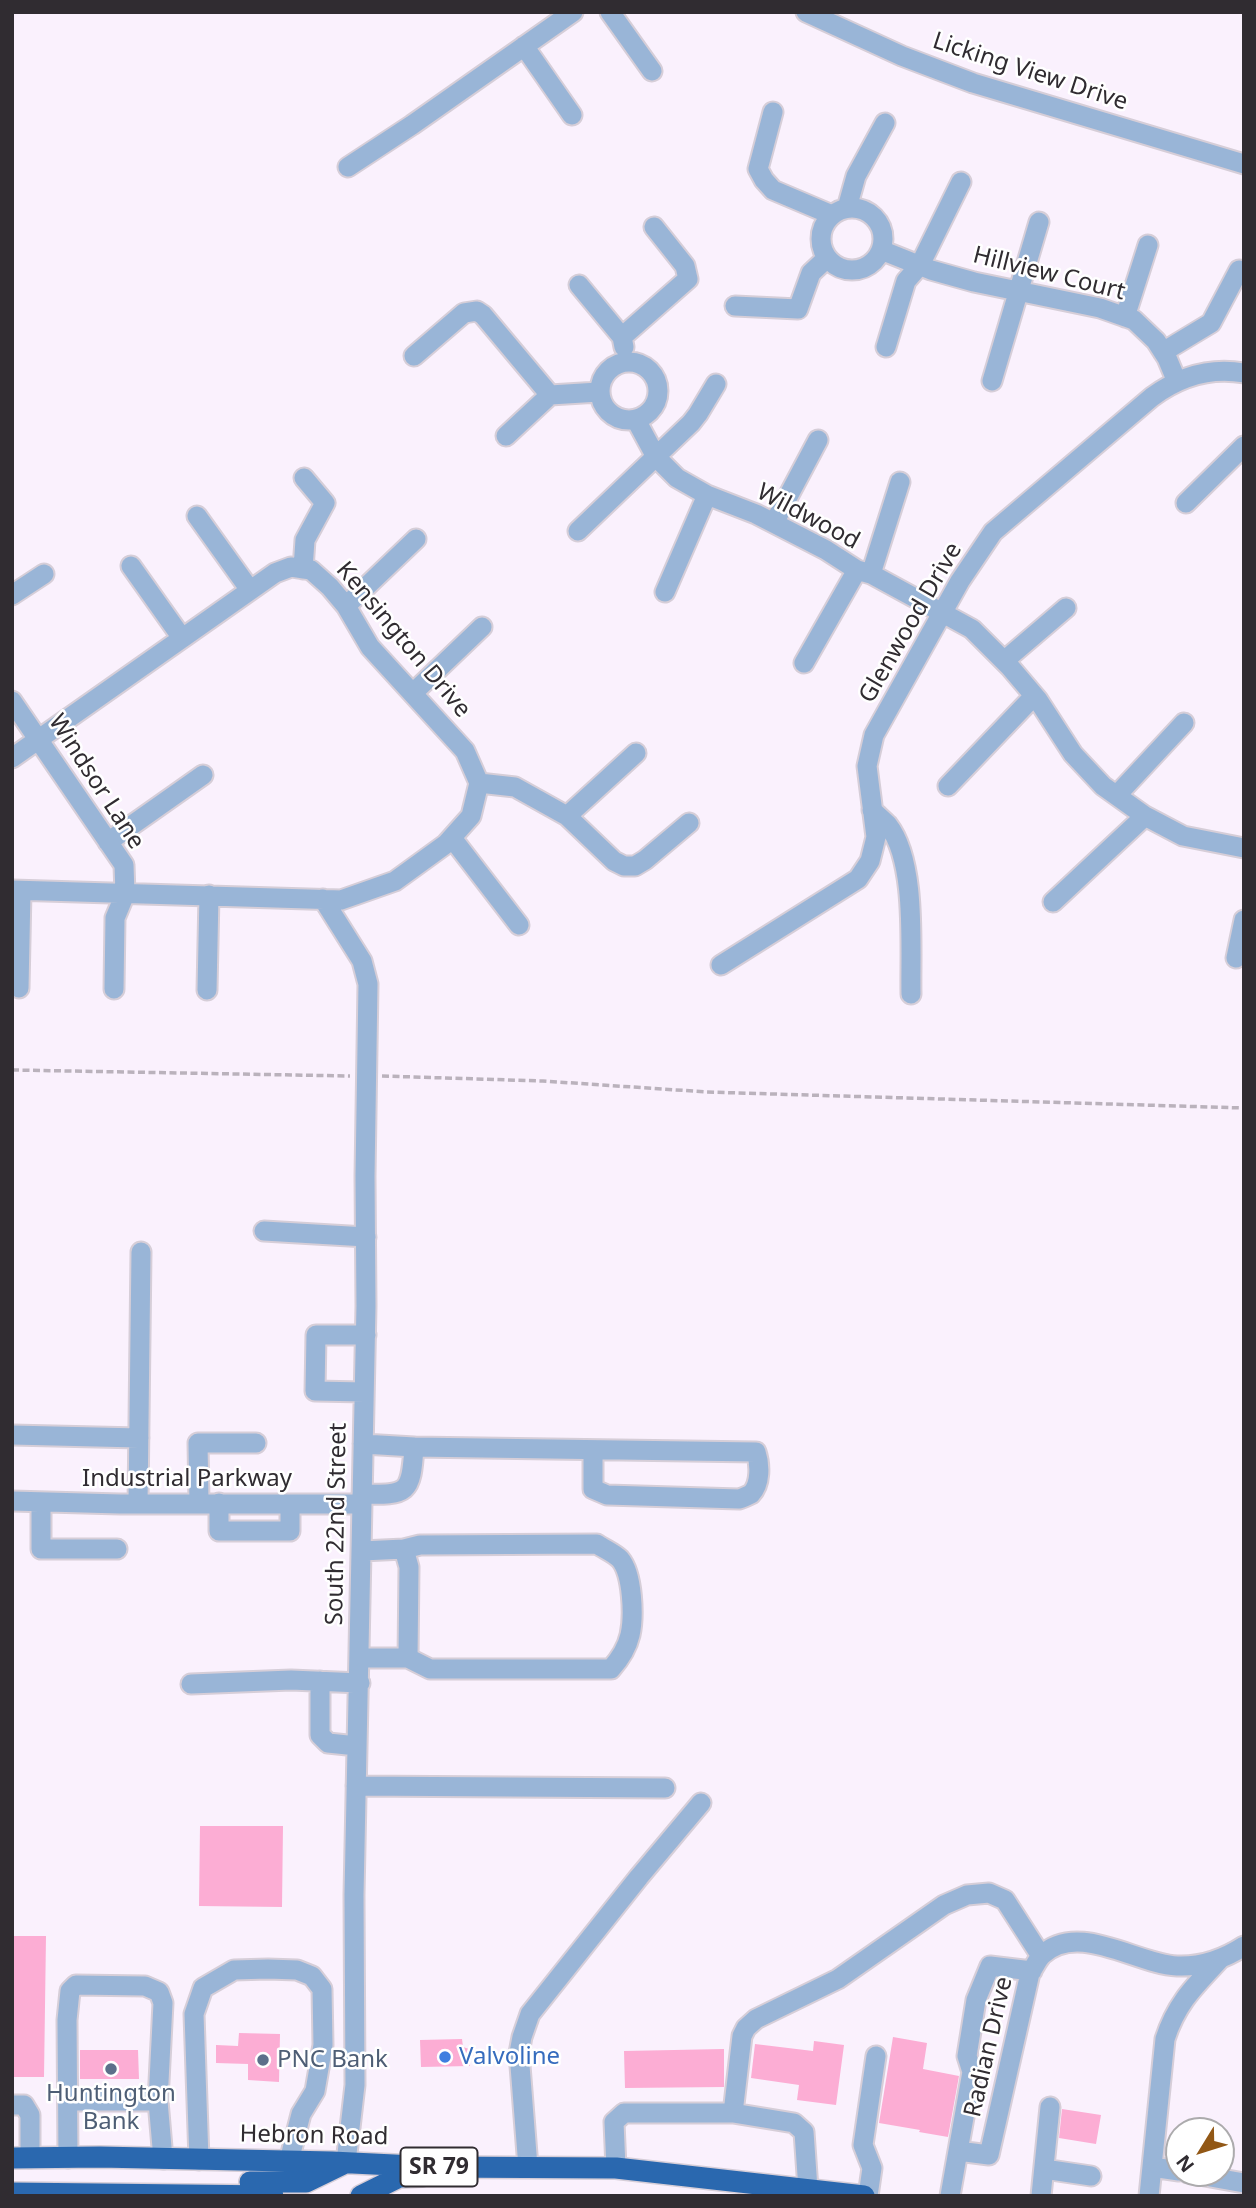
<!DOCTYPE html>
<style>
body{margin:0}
#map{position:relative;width:1256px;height:2208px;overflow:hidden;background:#faf1fd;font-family:"Noto Sans",sans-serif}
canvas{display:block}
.frame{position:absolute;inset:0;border:14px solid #302c31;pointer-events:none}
.north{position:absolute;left:1165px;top:2117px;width:70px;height:70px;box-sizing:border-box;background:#fff;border:2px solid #acabad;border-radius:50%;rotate:232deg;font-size:19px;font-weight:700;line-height:28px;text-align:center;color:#302c31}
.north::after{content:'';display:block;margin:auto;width:24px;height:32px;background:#925816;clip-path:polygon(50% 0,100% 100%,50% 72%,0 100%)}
</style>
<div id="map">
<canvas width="1256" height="2208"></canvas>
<div class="frame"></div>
<div class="north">N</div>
</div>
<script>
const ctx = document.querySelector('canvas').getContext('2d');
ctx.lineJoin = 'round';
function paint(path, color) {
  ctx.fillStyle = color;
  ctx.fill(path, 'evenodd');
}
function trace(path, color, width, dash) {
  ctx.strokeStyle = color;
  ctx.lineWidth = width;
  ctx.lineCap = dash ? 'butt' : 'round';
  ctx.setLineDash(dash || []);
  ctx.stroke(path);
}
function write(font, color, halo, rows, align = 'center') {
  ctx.font = font + ' "Noto Sans",sans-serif';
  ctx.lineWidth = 5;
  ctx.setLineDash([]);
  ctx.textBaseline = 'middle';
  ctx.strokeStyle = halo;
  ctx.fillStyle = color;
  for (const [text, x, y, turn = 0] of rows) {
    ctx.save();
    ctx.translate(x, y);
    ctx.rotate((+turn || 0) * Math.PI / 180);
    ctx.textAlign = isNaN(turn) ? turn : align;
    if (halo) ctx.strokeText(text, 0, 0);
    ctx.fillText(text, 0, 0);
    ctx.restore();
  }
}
paint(new Path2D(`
 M200 1826H283L282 1907 199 1906Z
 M12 1936H46L44 2077H12Z
 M239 2033 280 2034 279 2082 248 2080V2064L216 2063V2045L238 2046Z
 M893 2037 927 2043 923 2069 959 2076 948 2137 919 2132 920 2130 879 2123Z
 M462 2039 463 2047 469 2049 470 2066 421 2067 420 2040Z
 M814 2041 844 2045 836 2105 797 2100 799 2085 751 2078 755 2044 813 2051Z
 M724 2049V2087L625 2088 624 2051Z
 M80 2050H138L139 2079H80Z
 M1062 2109 1101 2115 1096 2144 1059 2138Z`), '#fcadd4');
const minor = new Path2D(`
 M610 12 652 71
 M806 12 902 56 973 83 1244 164
 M524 46 572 115
 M773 112 758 169 764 180 773 190 832 215
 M348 167 412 125 573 12
 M847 208 856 176 885 123
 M821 239a31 31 0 1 1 62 0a31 31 0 1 1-62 0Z
 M881 250 931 270 974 282 1100 308 1134 320 1156 341 1167 358 1177 382
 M579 285 622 337 624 347
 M735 306 798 309 811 273 827 258
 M1125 317 1148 245
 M622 337 688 279 685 266 654 227
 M886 347 906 281 920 265 961 182
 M1163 352 1211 323 1239 270
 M414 356 464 313 477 311 483 315 550 395
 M600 391a29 29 0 1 1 58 0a29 29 0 1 1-58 0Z
 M992 381 1039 222
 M636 420 656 457 677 478 707 495 756 514 826 550 857 570 871 574 972 629 1010 667 1038 700 1073 754 1103 786 1145 816 1183 836 1244 848
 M506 436 550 395 599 392
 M1186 503 1244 446
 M197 516 250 590
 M774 523 818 440
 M578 531 691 423 698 414 716 384
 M131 566 182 638
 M303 569 305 540 325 503 304 478
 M871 574 900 482
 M665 592 707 495
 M12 595 44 574
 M346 606 416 539
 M1004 661 1066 608
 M804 663 857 570
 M413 693 482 627
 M12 701 124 865 125 894 115 918 114 989
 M12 758 275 573 291 567 311 570 330 587 346 606 370 647 465 751 479 783 471 816 446 844 395 881 341 900 12 890
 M479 783 515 787 567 816 614 861 624 866H635L645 860 689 823
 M948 786 1034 696
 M1117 795 1184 723
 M872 810C877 815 883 820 888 825 917 862 910 948 911 994
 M567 816 636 753
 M452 838 519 925
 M108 842 203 775
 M323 899 362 961 368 984 365 1176 366 1306 354 1895 355 2085 346 2162
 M1053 902 1145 816
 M1236 958 1244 920
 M721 965 858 879 870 861 876 837 867 766 874 735 960 581 993 532 1152 397C1179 377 1210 367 1244 373
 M19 988 21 891
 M207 990 209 895
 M264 1231 366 1237
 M364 1392 315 1391 316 1335H366
 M12 1435 139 1438
 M414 1447 756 1452C760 1464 761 1484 751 1494 747 1496 743 1498 739 1499L607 1495 593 1489V1450
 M362 1494C408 1495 411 1494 414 1447L363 1444
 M12 1501 120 1504H362
 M41 1502V1549H117
 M199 1503 198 1443H256
 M219 1503V1531H290V1504
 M138 1504 141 1252
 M362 1551 404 1549 409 1567 408 1658
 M360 1658H408L430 1669H611C619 1660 627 1648 630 1635 634 1617 633 1574 620 1559 614 1553 604 1549 597 1544L420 1545 404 1549
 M320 1681V1735L328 1743 357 1746
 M191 1684 291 1680 360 1683
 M356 1786 665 1788
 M68 2101H158L163 2159
 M12 2105H24L30 2115V2158
 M733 2113 742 2036 746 2028 756 2019 838 1979 944 1905 967 1895 989 1893 1005 1900 1041 1956
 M958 2151 972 2072 967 2056 976 2000 990 1966 1032 1971
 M68 2158 67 2020 70 1991 76 1985 145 1986 159 1992 163 2003 158 2101
 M199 2160 194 2014 203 1988 234 1970 268 1969 297 1970 312 1976 322 1989 323 2045 315 2091 301 2114 289 2161
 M528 2167 519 2053 522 2037 530 2014 639 1877 701 1803
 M1152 2167 1179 2171
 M616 2168 614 2122 624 2113H733L794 2123 804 2132 808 2189
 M1044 2169 1091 2176
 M1188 2173 1244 2183
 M868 2196 872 2168 863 2145 876 2056
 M950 2196 958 2151 989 2155 1030 1973C1034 1968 1037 1960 1042 1955 1078 1921 1136 1964 1177 1966 1201 1967 1224 1959 1244 1946
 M1041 2196 1050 2107
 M1149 2196 1165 2039C1177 2002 1195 1986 1221 1958`);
const highway = new Path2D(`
 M12 2158 100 2157 332 2162 435 2167 616 2168 864 2196
 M250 2182H306L343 2164
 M12 2193 273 2196
 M361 2196 399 2177 422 2176`);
trace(minor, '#d6ced8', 23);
trace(highway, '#d6ced8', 24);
trace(new Path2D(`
 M12 1070 350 1076
 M382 1076 543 1081 707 1092 1244 1108`), '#bab2bc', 3.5, [7, 3.5]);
trace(minor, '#99b5d7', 19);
trace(highway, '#2a68af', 21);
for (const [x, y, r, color] of [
 [445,2057,7,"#3f7fe0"],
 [263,2060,7,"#5c6f8a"],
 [111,2069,7,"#5c6f8a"]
]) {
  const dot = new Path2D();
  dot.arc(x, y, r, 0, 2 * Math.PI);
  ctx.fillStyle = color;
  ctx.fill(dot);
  trace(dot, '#fff', 2.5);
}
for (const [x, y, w] of [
 [439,2167,77]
]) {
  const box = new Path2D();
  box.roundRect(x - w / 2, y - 19.5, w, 39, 5);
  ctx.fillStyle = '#fff';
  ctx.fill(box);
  trace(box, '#302c31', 2);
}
write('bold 23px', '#302c31', null, [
 ["SR 79",439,2167]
]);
write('24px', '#302c31', '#fff', [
 ["Licking View Drive",1030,72,18],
 ["Hillview Court",1049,274,14],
 ["Wildwood",808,517,28],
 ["Glenwood Drive",911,623,-60],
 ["Kensington Drive",403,640,50],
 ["Windsor Lane",96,782,57],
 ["Industrial Parkway",187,1479],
 ["South 22nd Street",337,1524,-89],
 ["Radian Drive",989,2047,-77],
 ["Hebron Road",314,2136,1]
]);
write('24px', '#366cbe', '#fff', [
 ["Valvoline",459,2057]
], 'left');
write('24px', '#4e5e75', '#fff', [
 ["PNC Bank",277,2060],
 ["Huntington",111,2094,"center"],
 ["Bank",111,2122,"center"]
], 'left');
</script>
